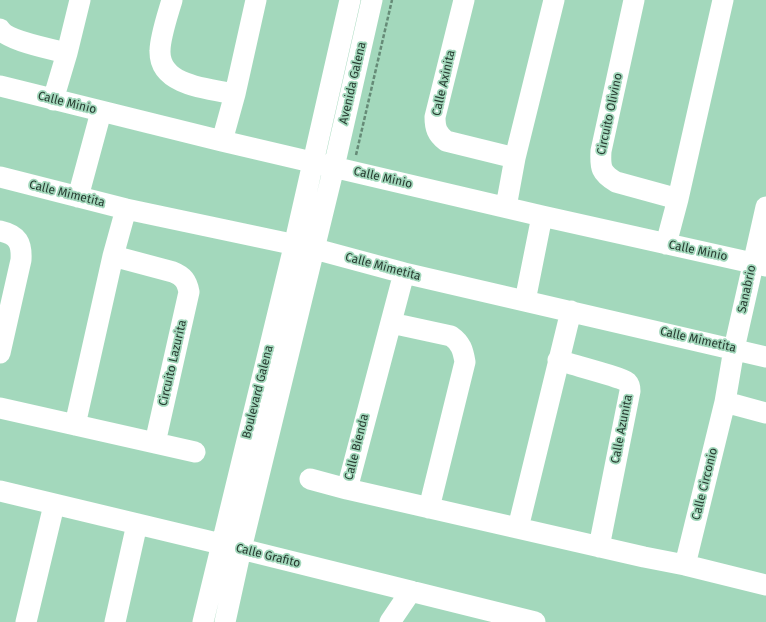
<!DOCTYPE html>
<style>
body{margin:0}
canvas{display:block;background:#a3d8bc}
</style>
<canvas width="766" height="622"></canvas>
<script>
const ctx = document.querySelector('canvas').getContext('2d');
ctx.lineJoin = 'round';
function trace(path, color, width, dash) {
  ctx.strokeStyle = color;
  ctx.lineWidth = width;
  ctx.lineCap = dash ? 'butt' : 'round';
  ctx.setLineDash(dash || []);
  ctx.stroke(path);
}
function write(font, color, halo, rows, align = 'center') {
  ctx.font = font + ' "Fira Sans",sans-serif';
  ctx.lineWidth = 3.5;
  ctx.setLineDash([]);
  ctx.textBaseline = 'middle';
  ctx.strokeStyle = halo;
  ctx.fillStyle = color;
  for (const [text, x, y, turn = 0] of rows) {
    ctx.save();
    ctx.translate(x, y);
    ctx.rotate((+turn || 0) * Math.PI / 180);
    ctx.textAlign = isNaN(turn) ? turn : align;
    if (halo) ctx.strokeText(text, 0, 0);
    ctx.fillText(text, 0, 0);
    ctx.restore();
  }
}
trace(new Path2D(`
 M356 155 392 0`), '#668b77', 2.5, [4, 2]);
trace(new Path2D(`
 M172 0C168 14 160 37 160 51 159 86 209 89 235 94
 M464 0 435 117C435 128 437 134 446 141L515 158
 M634 0 601 151C600 168 601 173 616 182L678 199
 M0 29C6 40 54 50 67 53
 M0 86 222 141 542 216 766 266
 M53 100 67 53 80 0
 M222 141 235 94 256 0
 M0 177 126 209 315 249 404 273 766 357
 M78 197 101 112
 M506 207 515 158 554 0
 M0 231C18 235 22 243 21 260L0 353
 M666 244 678 199 723 0
 M113 256 173 272C183 276 187 281 189 292L155 443
 M525 301 542 216
 M391 323 451 336C461 343 463 350 465 362L429 508
 M558 360C569 364 621 377 627 382 630 385 630 388 630 391L599 547
 M725 402 766 413
 M0 408 195 452
 M75 425 113 256 126 209
 M310 479 347 489 644 557 685 565 766 585
 M347 489 404 273
 M0 491 221 544 535 622
 M518 528 571 311
 M685 565 725 402 734 349 766 207
 M26 622 54 505
 M115 622 137 524
 M203 622 292 255 350 0
 M225 622 241 549 334 167 372 0
 M390 622 411 591`), '#fff', 21);
write('12px', '#283d32', '#a3d8bc', [
 ["Avenida Galena",353,83,-77],
 ["Calle Axinita",444,83,-77],
 ["Calle Minio",67,103,14],
 ["Circuito Olivino",610,114,-78],
 ["Calle Minio",383,178,13],
 ["Calle Mimetita",67,194,14],
 ["Calle Minio",698,251,12],
 ["Calle Mimetita",383,267,15],
 ["Sanabrio",747,289,-78],
 ["Calle Mimetita",698,340,13],
 ["Circuito Lazurita",173,363,-77],
 ["Boulevard Galena",258,392,-76],
 ["Calle Azunita",622,429,-79],
 ["Calle Bienda",357,447,-76],
 ["Calle Circonio",705,484,-76],
 ["Calle Grafito",268,556,14]
]);
</script>
